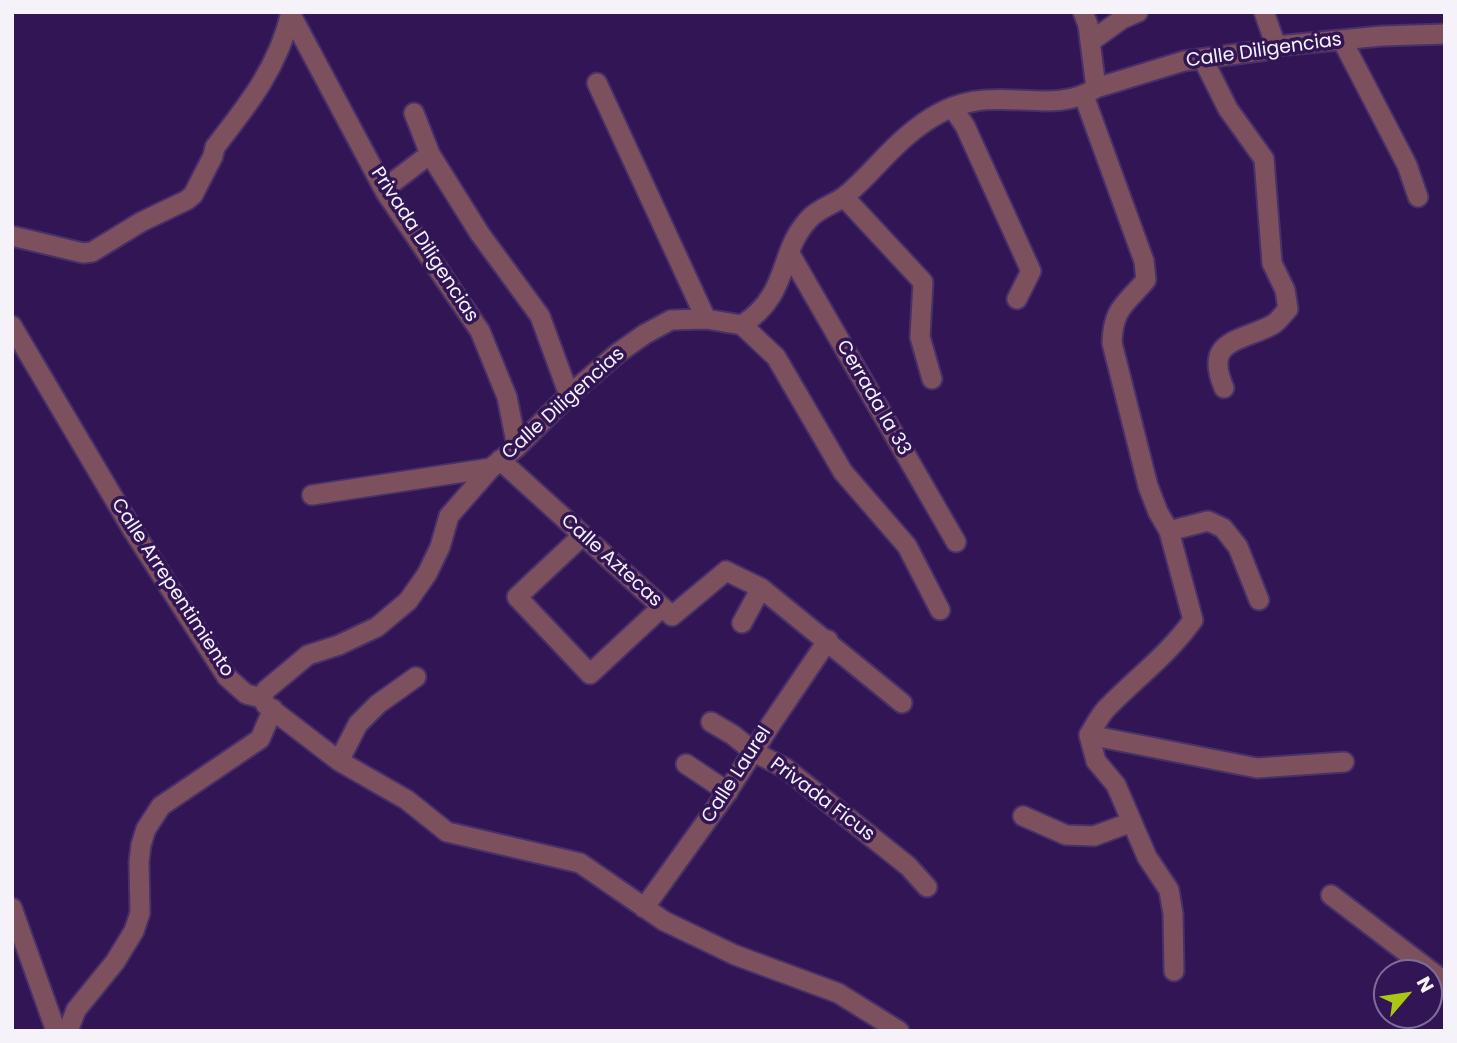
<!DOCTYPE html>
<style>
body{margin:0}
#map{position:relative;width:1457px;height:1043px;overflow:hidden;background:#311555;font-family:Poppins,sans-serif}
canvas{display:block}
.frame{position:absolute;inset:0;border:14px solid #f5f2fa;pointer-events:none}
.north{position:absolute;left:1373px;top:959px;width:70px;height:70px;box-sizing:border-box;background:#311555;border:2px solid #7f6d97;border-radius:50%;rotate:61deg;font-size:19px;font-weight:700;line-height:28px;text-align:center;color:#f5f2fa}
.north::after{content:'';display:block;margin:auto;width:24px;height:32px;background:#abc716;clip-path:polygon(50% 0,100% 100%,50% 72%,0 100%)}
</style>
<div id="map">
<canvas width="1457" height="1043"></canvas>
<div class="frame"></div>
<div class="north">N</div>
</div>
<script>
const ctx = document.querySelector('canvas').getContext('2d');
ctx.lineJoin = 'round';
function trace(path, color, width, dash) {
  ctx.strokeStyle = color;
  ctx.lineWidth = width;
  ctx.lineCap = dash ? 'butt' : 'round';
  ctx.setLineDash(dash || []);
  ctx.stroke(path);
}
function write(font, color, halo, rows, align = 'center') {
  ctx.font = font + ' Poppins,sans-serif';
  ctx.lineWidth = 7;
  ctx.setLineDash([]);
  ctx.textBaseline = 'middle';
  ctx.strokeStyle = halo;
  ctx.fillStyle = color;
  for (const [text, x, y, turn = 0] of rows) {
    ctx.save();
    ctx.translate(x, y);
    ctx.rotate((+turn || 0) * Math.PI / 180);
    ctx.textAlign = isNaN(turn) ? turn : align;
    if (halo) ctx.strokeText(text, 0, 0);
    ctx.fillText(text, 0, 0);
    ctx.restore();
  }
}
const minor = new Path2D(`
 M1083 12 1088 25 1096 88
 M1264 12 1276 46
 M291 15 386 193 480 331 507 397 517 447
 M1342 40 1407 165 1418 197
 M1090 42 1122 19 1138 12
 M1203 59 1228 109 1264 159 1272 263 1285 290 1288 309C1283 314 1278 322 1272 325 1240 342 1203 339 1224 388
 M597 83 706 319
 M1084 96 1144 261 1146 280C1125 305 1113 308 1112 343L1148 486 1158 512 1169 531 1193 620C1168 655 1137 677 1108 707 1100 714 1095 726 1089 735L1096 761 1116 785 1147 857 1169 890 1173 914 1174 971
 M952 107 965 126 1031 271 1017 299
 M414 113 430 154 480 234 540 316 569 395
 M384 189 430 154
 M844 197 923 282 920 337 932 379
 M12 236 83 253 92 252 141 222 187 200 193 195 213 156 215 147C248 105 279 66 291 12
 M790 254 956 542
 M742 325 776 357 843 472 907 546 940 610
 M12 326 132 529 227 677 246 694 262 698 266 705 339 761 407 800 447 832 580 863 664 921 735 955 838 993 899 1031
 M500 460 672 616 726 571 761 588 902 703
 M312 495 491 468
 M1169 531 1208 521 1223 528 1238 547 1259 600
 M582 536 517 597 590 674 661 608
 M742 623 761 588
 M262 698 266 690 308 655 339 645 377 627 408 601 427 574 440 547 449 516 491 468 517 447 569 395 618 353 645 334 671 320 706 319 742 325C791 293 777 253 809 219 819 208 833 205 845 196 871 175 890 147 918 127 935 114 955 104 976 101 1015 94 1061 112 1096 88L1184 61 1267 50 1276 46 1382 36 1445 34
 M711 722 733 735 754 752 785 768 908 866 927 887
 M1089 735 1257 768 1344 762
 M339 761 358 724 378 704 416 677
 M686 764 728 792
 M1023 816 1066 835 1094 836 1132 822
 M1331 895 1445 982
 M12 908 56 1031
 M644 908 726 794 771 724 828 640
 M68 1031 76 1010 115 962 134 931 140 913 139 862 141 845 146 829 161 806 260 739 273 709`);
trace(minor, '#493069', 23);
trace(minor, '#7d505e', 19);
write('19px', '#f5f2fa', '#311555', [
 ["Calle Diligencias",1264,51,-8],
 ["Privada Diligencias",424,245,57],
 ["Cerrada la 33",873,398,60],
 ["Calle Diligencias",564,404,-42],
 ["Calle Aztecas",611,561,42],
 ["Calle Arrepentimiento",172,588,57],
 ["Calle Laurel",737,775,-57],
 ["Privada Ficus",822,800,37]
]);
</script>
